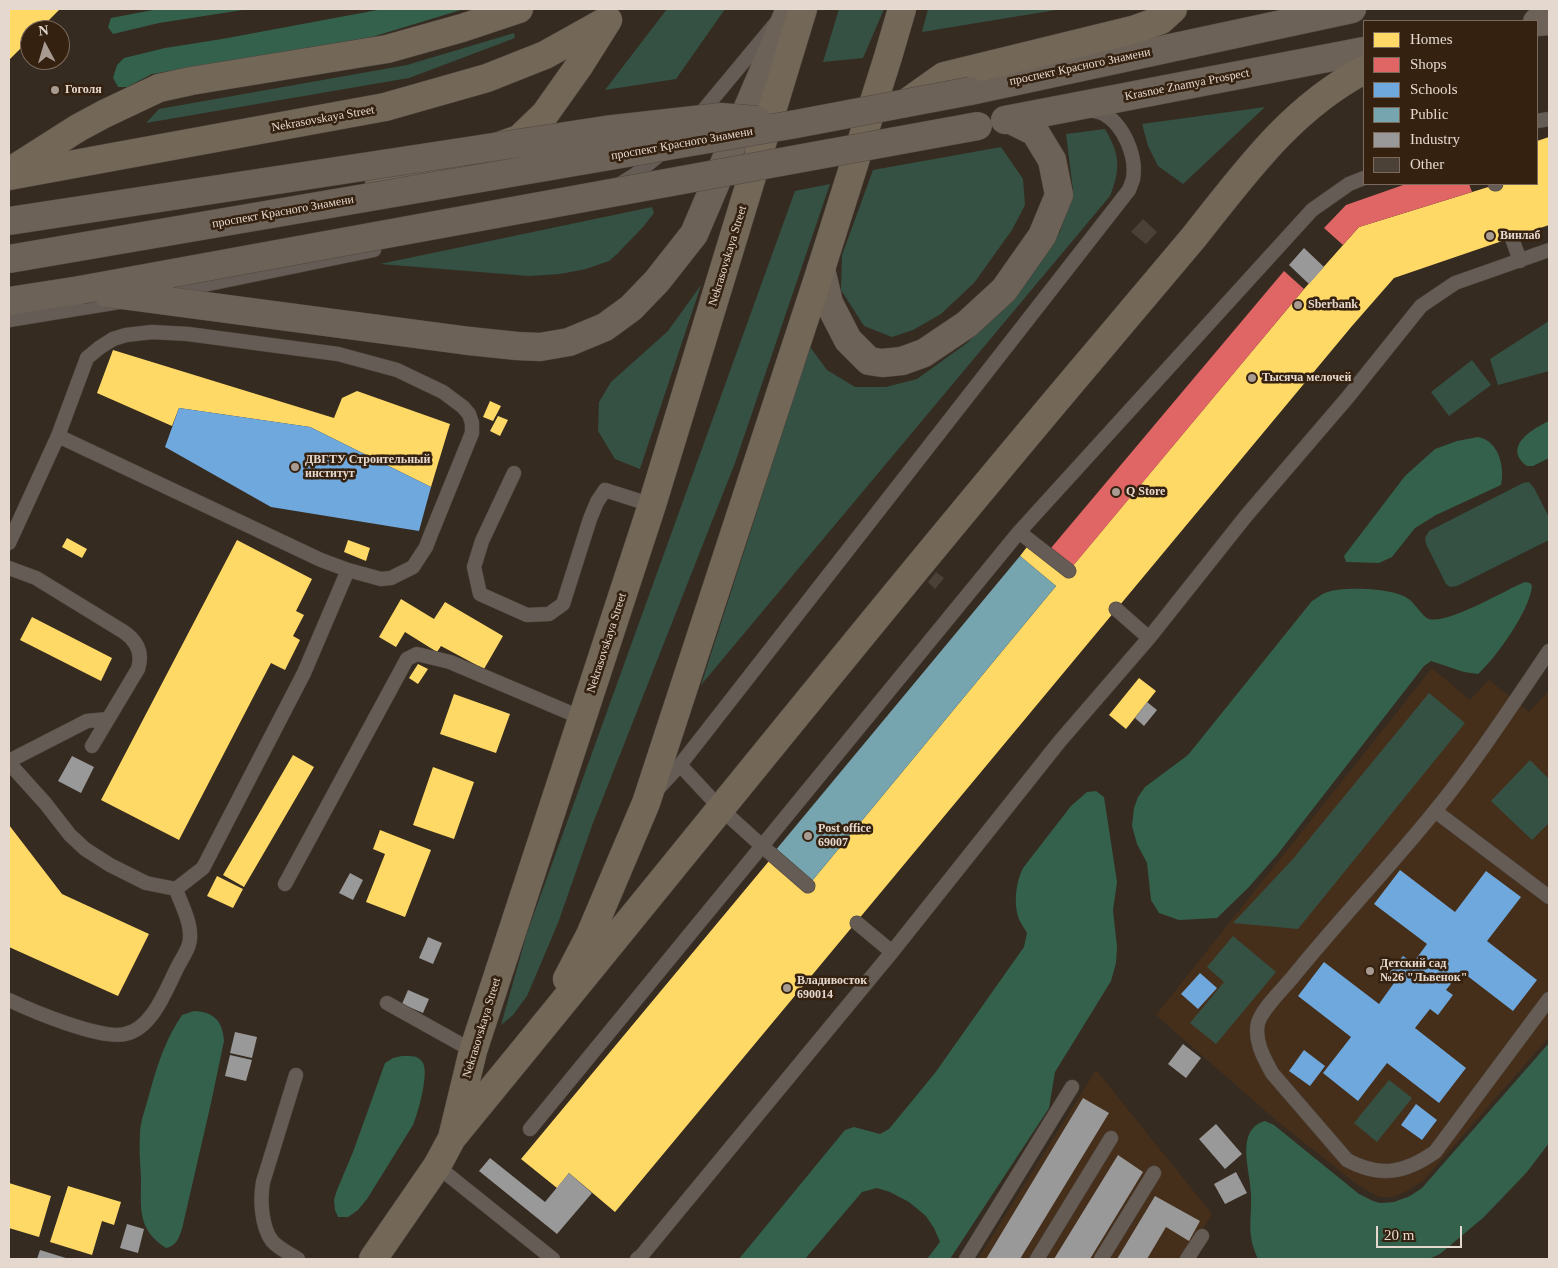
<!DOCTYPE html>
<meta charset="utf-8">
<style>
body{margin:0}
#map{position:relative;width:1558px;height:1268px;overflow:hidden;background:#362b21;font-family:Georgia,serif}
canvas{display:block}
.frame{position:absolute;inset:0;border:10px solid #e5d8ce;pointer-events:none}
.legend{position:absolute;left:1363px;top:20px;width:175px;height:165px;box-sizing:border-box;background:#342110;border:1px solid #7b6a5c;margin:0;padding:6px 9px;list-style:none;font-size:15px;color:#e5d8ce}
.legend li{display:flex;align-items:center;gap:10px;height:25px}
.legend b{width:25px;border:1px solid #7b6a5c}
.north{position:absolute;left:20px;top:20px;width:50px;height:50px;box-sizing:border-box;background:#342110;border:1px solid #7b6a5c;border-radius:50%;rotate:354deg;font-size:14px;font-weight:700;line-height:20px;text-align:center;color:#e5d8ce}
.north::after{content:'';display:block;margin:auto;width:18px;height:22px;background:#a89b91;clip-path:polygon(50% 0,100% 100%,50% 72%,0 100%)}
.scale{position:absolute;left:1376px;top:1226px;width:86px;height:22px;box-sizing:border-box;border:2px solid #e5d8ce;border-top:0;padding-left:6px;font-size:15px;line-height:18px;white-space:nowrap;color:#e5d8ce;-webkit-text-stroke:4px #342110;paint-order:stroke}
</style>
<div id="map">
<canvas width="1558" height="1268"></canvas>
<div class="frame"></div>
<ul class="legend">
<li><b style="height:14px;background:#ffd966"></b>Homes</li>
<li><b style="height:14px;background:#e06666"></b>Shops</li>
<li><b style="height:14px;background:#6fa8dc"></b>Schools</li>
<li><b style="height:14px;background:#76a5af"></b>Public</li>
<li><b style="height:14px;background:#999"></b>Industry</li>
<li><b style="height:14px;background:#4c4136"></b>Other</li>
</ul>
<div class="north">N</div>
<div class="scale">20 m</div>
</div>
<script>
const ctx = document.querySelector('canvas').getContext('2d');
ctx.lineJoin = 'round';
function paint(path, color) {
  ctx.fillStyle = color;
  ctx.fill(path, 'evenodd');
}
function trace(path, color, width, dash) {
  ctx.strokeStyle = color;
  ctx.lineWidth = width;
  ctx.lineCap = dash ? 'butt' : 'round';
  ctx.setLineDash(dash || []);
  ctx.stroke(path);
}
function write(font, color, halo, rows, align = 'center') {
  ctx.font = font + ' Georgia,serif';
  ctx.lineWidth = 5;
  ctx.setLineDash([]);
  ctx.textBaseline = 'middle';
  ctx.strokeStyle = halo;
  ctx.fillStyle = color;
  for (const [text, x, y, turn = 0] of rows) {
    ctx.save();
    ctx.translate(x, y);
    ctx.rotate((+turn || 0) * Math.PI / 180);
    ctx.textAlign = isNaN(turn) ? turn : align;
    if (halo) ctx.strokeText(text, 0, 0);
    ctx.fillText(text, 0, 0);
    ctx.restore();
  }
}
paint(new Path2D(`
 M1432 668 1470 700 1489 680 1529 712 1549 691V1037L1423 1181 1403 1193 1391 1197H1379L1359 1186 1277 1121 1156 1015Z
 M1096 1070 1212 1214 1184 1259H978Z`), '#462f1a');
paint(new Path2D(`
 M667 9H725L676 79 605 90Z
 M839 9H884L863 58 823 62Z
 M928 9H1062L922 32Z
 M514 33 515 38 409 78 146 123 159 109 407 65Z
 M1265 107 1183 184 1158 166 1148 146 1142 124Z
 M1105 129C1120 155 1121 168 1110 196L701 685 810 347 827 370 855 387H886L917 379 967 343 1011 299 1060 232 1073 190 1066 134Z
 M1001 147 1023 179 1025 205 1012 230 974 283 941 314 913 330 892 337 864 326 841 290 842 255 873 170Z
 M830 184 735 463 593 823 558 923 527 996 513 1015 501 1025 527 933 795 191Z
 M652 207 654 213 643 227 617 254 609 261 586 269 560 274 529 276 380 264Z
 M701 285 640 469 615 459 598 431 599 402 611 382 668 331Z
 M1549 321V371L1498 385 1490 359Z
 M1472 360 1491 385 1449 416 1431 392Z
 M1529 482 1534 488 1549 517V540L1457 586 1450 587 1446 584 1426 544 1425 538 1429 531 1523 483Z
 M1429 693 1465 723 1298 929 1233 923 1292 860Z
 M1530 760 1549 779V823L1532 840 1491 801Z
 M1233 936 1276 972 1216 1044 1190 1023 1224 982 1207 967Z
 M1389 1080 1412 1098 1377 1142 1354 1123Z`), '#345143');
paint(new Path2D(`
 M158 9H249L159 23 113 34 108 27 111 18Z
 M383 9H464L372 37 152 74 127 87H118L113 78 117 65 124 58 165 48 222 39Z
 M1549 421V458L1533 466H1527C1502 447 1532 429 1549 421Z
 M1478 437C1499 441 1505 467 1501 485L1436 515 1415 528 1392 557 1379 563 1346 562 1344 556 1405 476 1435 449 1457 441Z
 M1525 582 1530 583 1532 586C1530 610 1496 658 1478 674L1464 672 1431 661 1424 666 1277 855 1248 888 1217 918 1179 920 1159 913 1151 900 1147 863 1137 844 1132 826 1134 808 1138 797 1145 787 1188 755 1312 601C1316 599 1320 595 1325 593 1342 586 1392 588 1407 598 1415 602 1422 617 1429 619 1449 624 1503 591 1525 582Z
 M1096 791 1104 797 1117 882 1113 910 1117 947 1116 963 1111 981 1055 1072 1049 1108 950 1259H927L940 1242 934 1228 926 1216 909 1202 890 1192 877 1188 862 1192 805 1259H739L845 1130 854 1127 880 1134 889 1129 935 1073 1024 947 1027 933C1025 929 1021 924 1019 919 1013 904 1016 882 1023 868L1071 806 1087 792Z
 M194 1011C214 1012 223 1021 224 1041L211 1103 182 1229C179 1238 176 1246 166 1248 137 1229 141 1209 141 1178 140 1163 139 1147 140 1132 141 1119 146 1107 149 1095 157 1066 165 1040 182 1015Z
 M1549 1043V1143L1527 1172 1484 1217 1440 1254 1429 1259H1258C1246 1233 1252 1221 1251 1194 1251 1172 1234 1130 1265 1121L1274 1125 1359 1194 1373 1201 1380 1203 1394 1202 1410 1196 1422 1188Z
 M402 1056C410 1056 419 1055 423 1063 429 1074 418 1113 413 1125L367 1199 358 1210 348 1217H338L335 1210 334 1200 337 1190 353 1152 385 1063 393 1058Z`), '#33614c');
paint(new Path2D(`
 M9 9H60L39 30H30V39L9 60Z
 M1549 137V225L1394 278 1352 326 615 1212 569 1173 557 1188 521 1159 769 861 812 881 1056 586 1020 556 1030 543 1066 574 1304 289 1359 227 1498 184H1537V141Z
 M113 350 334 418 342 398 357 391 450 424 431 487 310 427 179 408 172 426 97 393Z
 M490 401 501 406 493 421 483 417Z
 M498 416 508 420 500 436 490 431Z
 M67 538 87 549 82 558 62 547Z
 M237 540 312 579 296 611 304 615 293 636 300 640 285 670 271 663 179 840 101 800Z
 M348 540 370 548 366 561 344 552Z
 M401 599 434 619 445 602 503 636 484 669 441 646 437 652 405 632 396 647 379 637Z
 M32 617 112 658 101 681 20 640Z
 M418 664 428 669 418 684 409 678Z
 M1139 678 1156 691 1126 729 1109 715Z
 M454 694 510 714 496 753 440 734Z
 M293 755 314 767 244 887 223 875Z
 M433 767 474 782 454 839 413 825Z
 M9 825 62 894 149 934 118 996 9 947Z
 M380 830 431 850 405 917 366 902 385 854 373 849Z
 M217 876 243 889 233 908 207 896Z
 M9 1183 51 1196 39 1237 9 1228Z
 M68 1186 121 1202 114 1225 102 1221 92 1255 50 1242Z`), '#ffd966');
paint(new Path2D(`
 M1406 184H1469L1472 192 1359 227 1343 245 1324 228 1346 205Z
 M1284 271 1304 289 1073 566 1051 548Z`), '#e06666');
paint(new Path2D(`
 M179 408 310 427 431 487 419 531 271 507 165 447Z
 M1400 870 1455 912 1486 871 1521 897 1487 941 1537 980 1513 1011 1461 971 1446 990 1453 995 1438 1015 1430 1009 1415 1028 1466 1068 1439 1103 1387 1063 1358 1101 1323 1073 1351 1037 1298 996 1324 962 1379 1004 1394 983 1386 977 1403 956 1413 963 1427 944 1374 904Z
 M1200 973 1217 988 1198 1009 1181 994Z
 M1304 1050 1325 1066 1310 1086 1289 1071Z
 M1416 1104 1437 1120 1422 1140 1401 1125Z`), '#6fa8dc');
paint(new Path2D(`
 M1020 556 1056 586 812 881 775 851Z`), '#76a5af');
paint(new Path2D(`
 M1304 248 1324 267 1309 284 1289 265Z
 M1147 702 1157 710 1144 726 1135 718Z
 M72 756 94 767 81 793 58 781Z
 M350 873 363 880 353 900 339 893Z
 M428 937 442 943 433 964 419 958Z
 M408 990 429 999 423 1013 402 1004Z
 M235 1032 257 1037 252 1058 230 1053Z
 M1183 1044 1201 1058 1186 1078 1168 1064Z
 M230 1055 252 1060 246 1081 225 1076Z
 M1083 1098 1109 1113 1020 1259H986Z
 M1216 1124 1242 1154 1225 1169 1199 1139Z
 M1118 1155 1143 1172 1090 1259H1054Z
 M490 1158 545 1202 569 1173 592 1193 557 1234 479 1171Z
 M1236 1172 1247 1193 1225 1204 1214 1184Z
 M1155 1196 1200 1221 1189 1241 1166 1227 1147 1259H1117Z
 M127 1224 144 1229 138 1253 120 1248Z
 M40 1250 69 1259H37Z`), '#999');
paint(new Path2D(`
 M1143 219 1157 232 1146 244 1131 232Z
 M936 572 944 578 935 589 928 582Z`), '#4c4136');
const lane = new Path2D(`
 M696 119 775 24
 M1537 121 1549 119
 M620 184 636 174 663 152
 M1495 184H1496
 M1512 238 1520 261
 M165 293 374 250
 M9 320 119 302
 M514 473 482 541 474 567 480 594 527 615 549 614 563 604 590 519 597 502 605 490 652 505
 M1019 532 1069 571
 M9 543 58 436 87 358 99 348 113 339 126 335 152 332 188 334 338 354 397 370 443 392 463 407 469 414 472 423V433L431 534 426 547 413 567 391 578 381 579 348 570 321 560 58 436
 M9 568 36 578 124 632C137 641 143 653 138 669L92 746
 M1116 609 1149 638
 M1549 651C1513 704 1476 761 1435 811 1389 868 1338 921 1292 978 1282 990 1262 1009 1258 1023 1254 1041 1264 1058 1272 1073L1347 1160C1380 1178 1405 1173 1435 1152L1549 999
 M9 761 87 721 108 719
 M9 763 45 803 70 835 85 849 110 865 146 883 176 889
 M680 765 721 809 762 846 1019 532 1312 210 1349 184 1364 178
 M657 790 680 765 1129 190C1130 187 1132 183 1133 179 1137 157 1124 125 1104 114 1100 112 1094 111 1089 110
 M1435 811 1549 897
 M285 884 407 659 417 654 450 662 582 718
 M857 923 892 952
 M9 1000C32 1011 101 1040 125 1034 152 1029 166 990 177 968 181 960 187 952 189 944 194 926 181 905 176 889L203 868 304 673 348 570
 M387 1003 473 1051
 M296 1075 263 1182C260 1199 261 1226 272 1241 278 1248 290 1254 298 1259
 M530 1129 762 846 808 886
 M437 1166 553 1259
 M637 1259 642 1255 892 952 1060 741 1149 638 1246 516 1348 397 1421 306 1455 283 1549 250
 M966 1259 1072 1087
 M1037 1259 1111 1138
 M1101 1259 1154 1173
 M1187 1259 1202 1236`);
const primary = new Path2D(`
 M1537 22 1549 21
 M970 91 1352 9
 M1005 120 1364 51
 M821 269 829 303 848 340 869 361 882 363 902 361 924 353 967 324 1004 290 1042 236 1059 195 1052 160 1035 132 1009 119
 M9 301 80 290
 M469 341 517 346 540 347 569 342 605 327 631 308 657 281 694 234 790 9`);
const highway = new Path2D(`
 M906 103 944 76 1136 29 1161 20 1173 9
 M12 170 78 128 104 114 159 88 191 81 387 49 462 28 519 9
 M9 176 385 107 487 78 545 55 606 21
 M378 188 519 139 545 114 579 66 608 20
 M567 979 590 935 646 803 821 269 888 57 902 9
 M452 1138C669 874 882 606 1103 345 1133 309 1164 273 1194 237 1245 173 1290 109 1364 70
 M373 1259 437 1166 452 1138 473 1051 652 505 803 9`);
trace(lane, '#50473f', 15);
trace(primary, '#50473f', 29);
trace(highway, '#50473f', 29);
trace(lane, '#655c55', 14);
trace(primary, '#6d6257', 28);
trace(highway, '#736758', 28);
const primaryBridge = new Path2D(`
 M9 221 605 130 721 117 757 120
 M9 259 796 124 970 91
 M80 290 978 126
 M107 293 469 341`);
trace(primaryBridge, '#50473f', 29, []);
trace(primaryBridge, '#6d6257', 28);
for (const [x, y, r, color] of [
 [55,90,5,"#a89b91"],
 [1490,236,5,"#a89b91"],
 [1298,305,5,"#a89b91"],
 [1252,378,5,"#a89b91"],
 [295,467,5,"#a89b91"],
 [1116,492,5,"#a89b91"],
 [808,836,5,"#a89b91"],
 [1370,971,5,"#a89b91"],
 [787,988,5,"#a89b91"]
]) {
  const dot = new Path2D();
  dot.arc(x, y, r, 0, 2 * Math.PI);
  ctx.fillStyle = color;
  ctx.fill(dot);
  trace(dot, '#342110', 2);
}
write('12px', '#e5d8ce', '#342110', [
 ["проспект Красного Знамени",1080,67,-12],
 ["Krasnoe Znamya Prospect",1187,85,-11],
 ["Nekrasovskaya Street",323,119,-10],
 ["проспект Красного Знамени",682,144,-10],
 ["проспект Красного Знамени",283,212,-10],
 ["Nekrasovskaya Street",728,256,-73],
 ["Nekrasovskaya Street",607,643,-72],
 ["Nekrasovskaya Street",482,1028,-73]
]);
write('bold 12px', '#e5d8ce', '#342110', [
 ["Гоголя",65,90],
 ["Винлаб",1500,236],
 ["Sberbank",1308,305],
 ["Тысяча мелочей",1262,378],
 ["ДВГТУ Строительный",305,460],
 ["институт",305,474],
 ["Q Store",1126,492],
 ["Post office",818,829],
 ["69007",818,843],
 ["Детский сад",1380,964],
 ["№26 \"Львенок\"",1380,978],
 ["Владивосток",797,981],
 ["690014",797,995]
], 'left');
</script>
